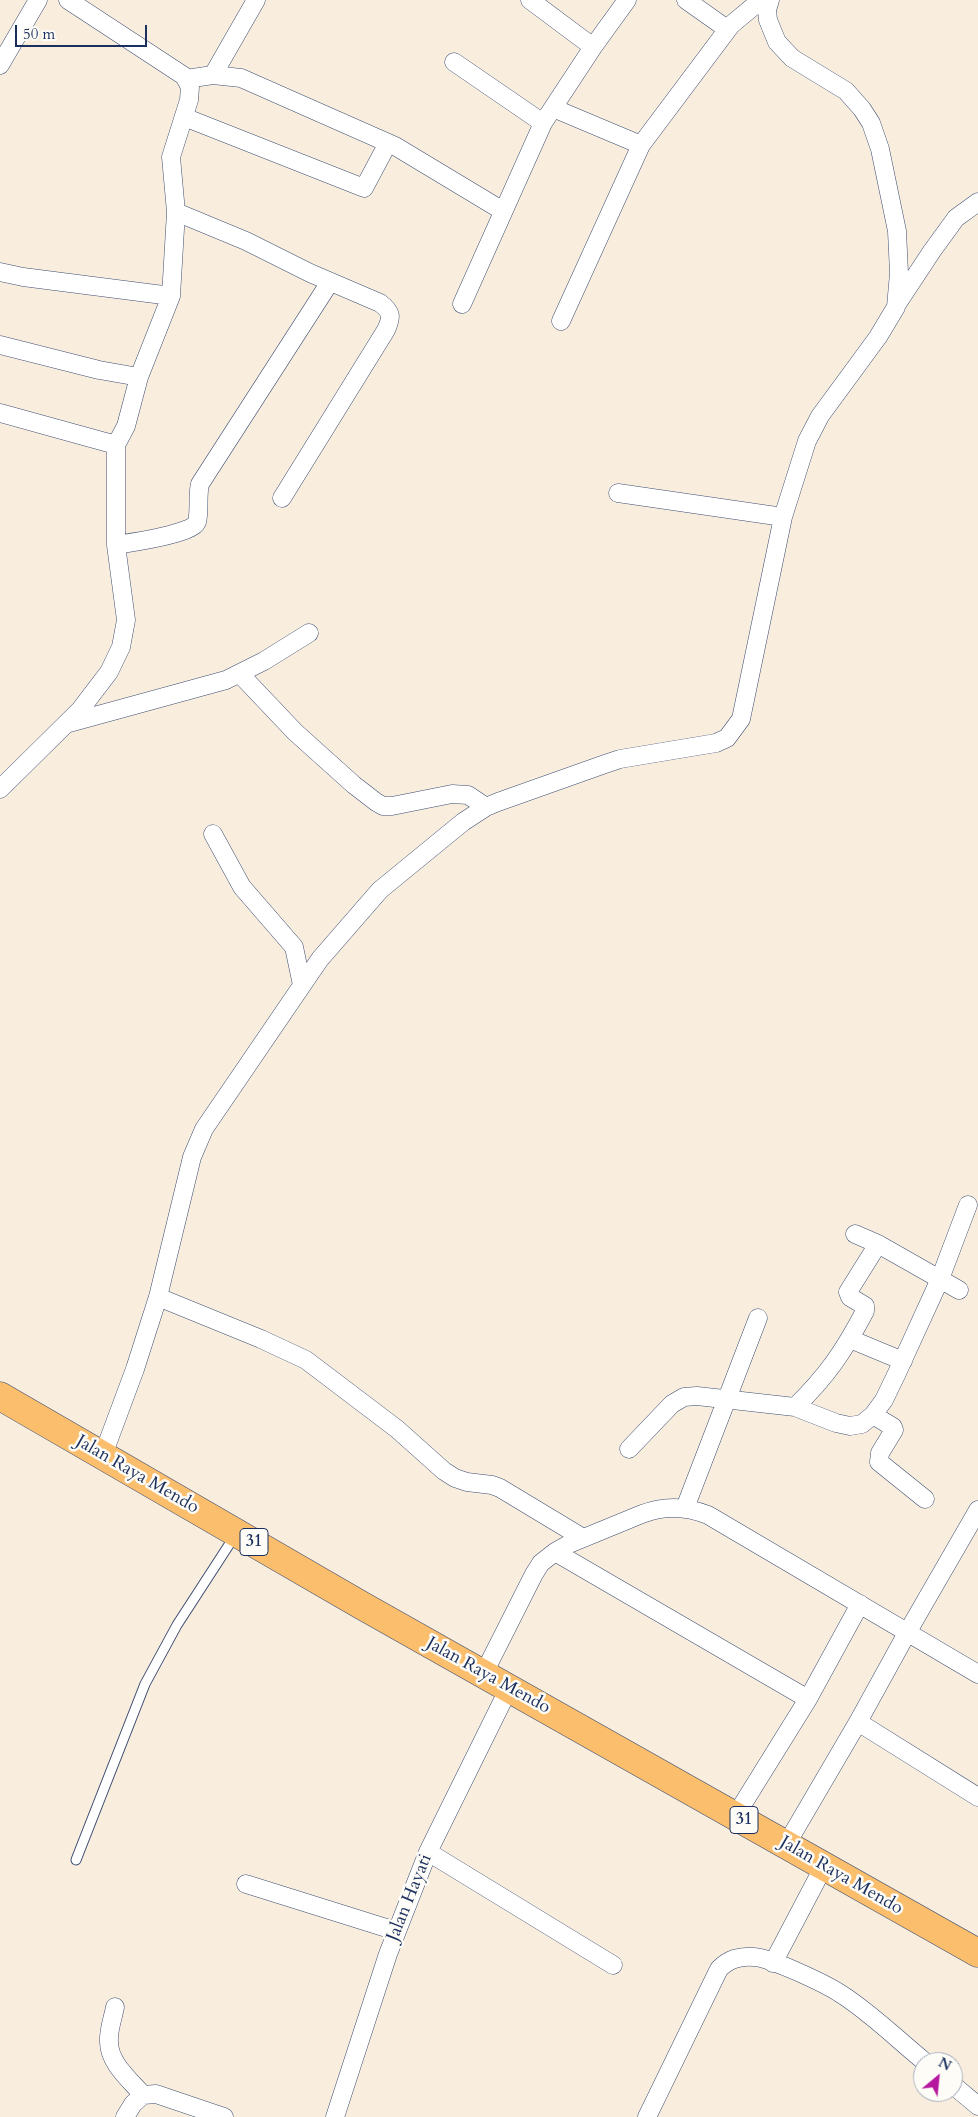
<!DOCTYPE html>
<style>
body{margin:0}
#map{position:relative;width:978px;height:2117px;overflow:hidden;background:#f9eede;font-family:Cardo,serif}
canvas{display:block}
.north{position:absolute;left:913px;top:2052px;width:50px;height:50px;box-sizing:border-box;background:#fdfcf7;border:1px solid #a3aaba;border-radius:50%;rotate:28deg;font-size:14px;font-weight:700;line-height:20px;text-align:center;color:#1b2f5e}
.north::after{content:'';display:block;margin:auto;width:18px;height:22px;background:#b5179e;clip-path:polygon(50% 0,100% 100%,50% 72%,0 100%)}
.scale{position:absolute;left:15px;top:25px;width:132px;height:22px;box-sizing:border-box;border:2px solid #1b2f5e;border-top:0;padding-left:6px;font-size:15px;line-height:18px;white-space:nowrap;color:#1b2f5e;-webkit-text-stroke:4px #fdfcf7;paint-order:stroke}
</style>
<div id="map">
<canvas width="978" height="2117"></canvas>
<div class="north">N</div>
<div class="scale">50 m</div>
</div>
<script>
const ctx = document.querySelector('canvas').getContext('2d');
ctx.lineJoin = 'round';
function trace(path, color, width, dash) {
  ctx.strokeStyle = color;
  ctx.lineWidth = width;
  ctx.lineCap = dash ? 'butt' : 'round';
  ctx.setLineDash(dash || []);
  ctx.stroke(path);
}
function write(font, color, halo, rows, align = 'center') {
  ctx.font = font + ' Cardo,serif';
  ctx.lineWidth = 5;
  ctx.setLineDash([]);
  ctx.textBaseline = 'middle';
  ctx.strokeStyle = halo;
  ctx.fillStyle = color;
  for (const [text, x, y, turn = 0] of rows) {
    ctx.save();
    ctx.translate(x, y);
    ctx.rotate((+turn || 0) * Math.PI / 180);
    ctx.textAlign = isNaN(turn) ? turn : align;
    if (halo) ctx.strokeText(text, 0, 0);
    ctx.fillText(text, 0, 0);
    ctx.restore();
  }
}
const service = new Path2D(`
 M76 1860 145 1684 177 1625 236 1534`);
const minor = new Path2D(`
 M530 0 593 47
 M686 0 727 29
 M454 62 543 123
 M0 65 38 0
 M213 75 256 0
 M186 79 213 75 241 78 395 146 503 211
 M553 108 641 145
 M184 117 364 188 388 143
 M176 212 246 241 310 273 380 303C392 312 392 317 386 330L282 498
 M0 272 23 277 171 296
 M462 304 543 123 593 47 627 0
 M897 304 932 251 956 218 978 202
 M561 321 641 145 731 25 761 0
 M0 345 99 370 139 377
 M0 413 116 445
 M618 493 783 517
 M116 545C129 543 193 534 197 522 200 510 197 496 200 484L330 282
 M240 674 295 732 354 785 376 802 383 806H392L452 794 468 795 486 807
 M69 723 226 680 264 661 309 633
 M0 789 80 710 109 672 121 647 126 620 116 545V445L126 426 139 377 171 296 176 212 171 157 189 100 190 87 184 76 68 0
 M213 834 242 887 294 947 302 985
 M855 1234 878 1244 959 1290
 M158 1297 261 1339 306 1360 397 1429 444 1471 455 1478 467 1482 492 1485 500 1488 583 1538
 M850 1339 903 1361
 M795 1407C827 1376 844 1351 865 1311V1306L850 1297 848 1292 878 1244
 M873 1415 893 1427 894 1430 880 1453 879 1462 925 1499
 M629 1449 672 1404 684 1397 697 1396 795 1407 836 1423 850 1426 862 1424 873 1415 884 1400 897 1373 940 1279 968 1205
 M103 1455 135 1369 158 1297 192 1157 204 1129 320 959 380 890 463 822 486 807 498 802 605 764 620 759 716 743 727 738 741 719 783 517 807 441 820 416 878 337 896 307 899 273 897 231 880 149 871 123 862 109 846 91 792 58 777 42 768 20 767 10 770 0
 M685 1508 758 1318
 M555 1552 808 1699
 M483 1675 534 1574 541 1563 555 1552 569 1544 642 1514C665 1505 686 1506 708 1515L978 1674
 M858 1722 978 1797
 M736 1815 808 1699 860 1604
 M786 1845 858 1722 907 1633 978 1510
 M428 1852 613 1965
 M246 1884 396 1931
 M773 1963 824 1866
 M115 2007C113 2018 108 2031 109 2042 109 2063 130 2080 143 2095
 M953 2085 978 2106
 M125 2117 133 2104 143 2095 156 2094 224 2117
 M335 2117 388 1954 428 1852 509 1688
 M647 2117 719 1969C729 1959 739 1956 754 1957 771 1958 826 1984 841 1994 871 2013 898 2040 925 2062`);
const trunk = new Path2D(`
 M0 1396 361 1605 978 1953`);
trace(service, '#3c4c71', 11);
trace(minor, '#3c4c71', 19);
trace(trunk, '#3c4c71', 29);
trace(service, '#fff', 9);
trace(minor, '#fff', 18);
trace(trunk, '#fabe6d', 28);
for (const [x, y, w] of [
 [254,1542,28],
 [744,1820,28]
]) {
  const box = new Path2D();
  box.roundRect(x - w / 2, y - 13.5, w, 27, 4);
  ctx.fillStyle = '#fdfcf7';
  ctx.fill(box);
  trace(box, '#1b2f5e', 1);
}
write('bold 16px', '#1b2f5e', null, [
 ["31",254,1542],
 ["31",744,1820]
]);
write('18px', '#1b2f5e', '#fdfcf7', [
 ["Jalan Raya Mendo",137,1475,30],
 ["Jalan Raya Mendo",488,1676,29],
 ["Jalan Raya Mendo",841,1876,30],
 ["Jalan Hayati",410,1898,-68]
]);
</script>
